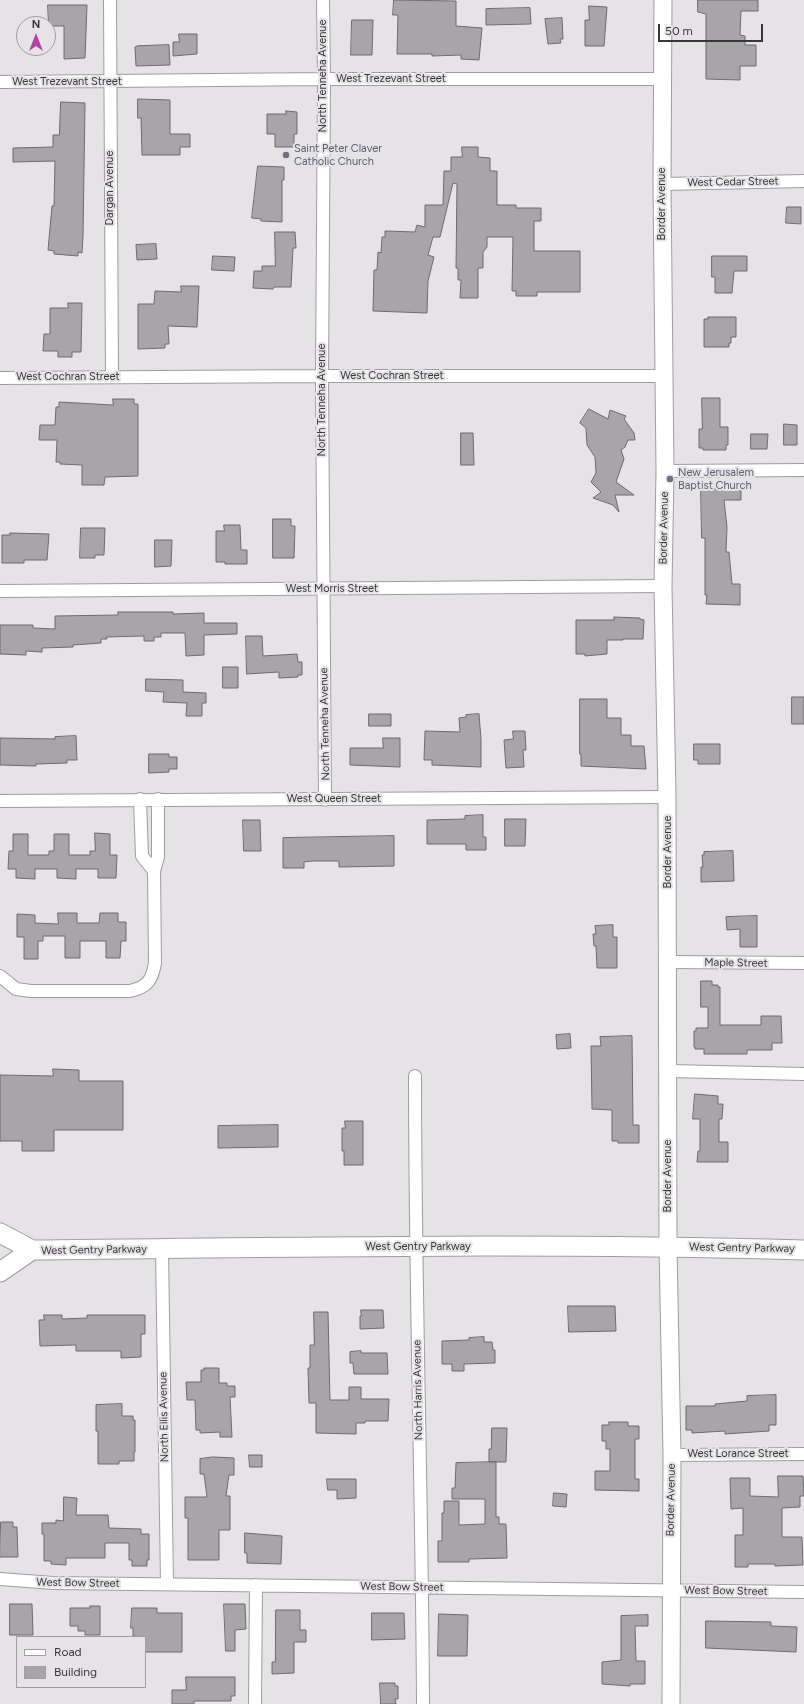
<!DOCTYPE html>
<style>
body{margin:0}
#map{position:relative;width:804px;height:1704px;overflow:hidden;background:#e6e3e7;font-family:Figtree,sans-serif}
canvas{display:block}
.legend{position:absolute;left:16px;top:1636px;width:130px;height:52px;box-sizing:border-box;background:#e6e3e7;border:1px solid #a09ea1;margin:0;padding:5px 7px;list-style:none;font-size:12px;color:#383738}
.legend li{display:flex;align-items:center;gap:8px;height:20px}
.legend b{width:20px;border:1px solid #a09ea1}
.north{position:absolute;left:16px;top:16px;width:40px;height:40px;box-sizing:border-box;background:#e6e3e7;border:1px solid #a09ea1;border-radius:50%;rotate:0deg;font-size:11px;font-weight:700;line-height:16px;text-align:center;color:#383738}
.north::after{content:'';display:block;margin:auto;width:14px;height:18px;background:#b243a0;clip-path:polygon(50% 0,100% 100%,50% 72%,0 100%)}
.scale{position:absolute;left:658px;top:24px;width:105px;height:18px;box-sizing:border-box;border:2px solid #383738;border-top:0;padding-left:5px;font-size:12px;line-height:14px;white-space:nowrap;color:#383738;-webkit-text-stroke:3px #e6e3e7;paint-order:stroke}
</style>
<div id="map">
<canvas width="804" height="1704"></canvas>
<ul class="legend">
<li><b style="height:5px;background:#fff"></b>Road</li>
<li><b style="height:11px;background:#a7a5a8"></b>Building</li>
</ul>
<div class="north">N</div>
<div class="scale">50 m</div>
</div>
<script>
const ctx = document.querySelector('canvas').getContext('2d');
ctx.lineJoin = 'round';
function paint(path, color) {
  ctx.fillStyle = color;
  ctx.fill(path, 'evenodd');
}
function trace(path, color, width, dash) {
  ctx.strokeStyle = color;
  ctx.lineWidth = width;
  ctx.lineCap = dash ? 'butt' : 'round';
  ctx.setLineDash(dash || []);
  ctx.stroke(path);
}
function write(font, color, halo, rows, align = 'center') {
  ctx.font = font + ' Figtree,sans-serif';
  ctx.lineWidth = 4;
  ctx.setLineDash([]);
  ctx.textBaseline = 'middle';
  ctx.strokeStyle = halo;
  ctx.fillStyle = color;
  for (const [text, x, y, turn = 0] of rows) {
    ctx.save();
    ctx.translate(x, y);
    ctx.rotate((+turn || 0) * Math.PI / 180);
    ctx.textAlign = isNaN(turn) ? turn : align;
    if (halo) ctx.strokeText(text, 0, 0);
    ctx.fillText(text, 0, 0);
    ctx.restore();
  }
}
const building = new Path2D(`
 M394 0 456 1V26L482 28 479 60 461 59V55L432 56V54H397L398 15H393Z
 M698 0H758V11H741L740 35 745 36V45H756V66H740V80L706 79V14L698 12Z
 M48 5H87L85 58 64 59V26H49Z
 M589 6 607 7 604 46H585V20H589Z
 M530 8 531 24 486 25V9Z
 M562 18 563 39H560L561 43 548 44 545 19Z
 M352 20H373L372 55H351Z
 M179 34H197V54L173 56V42H179Z
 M169 45 170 65 136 66 135 47 137 46Z
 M138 99 170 100V134H190V147H180V155H142L141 118H138Z
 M61 102 85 103 83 236 82 253 78 252V256L54 254V251L48 250 52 206H54L55 161 13 162V148L53 147V135H59Z
 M286 111 297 112V134H294V147H275V134H267V114H286Z
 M462 147H478V157L490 158V171H497V205H516V208H541V221H534V251H580V292H537V296H516V291H512L513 237H487V247L483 252V268H478V298H460L461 280H458V268H456L457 184 453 183 440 237H433L428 255 434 257 428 281 427 313 373 311 374 270H377L378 252 381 253 382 237H385V231L415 232 417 225 425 227V205H443L444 171H451V157H462Z
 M258 166 284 167V180H282V222L261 221V219L252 218Z
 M787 207H801V224L786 223Z
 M275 232H295L296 248H293L291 287H274L273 289 253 288 254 271H262V266H275Z
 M156 244 157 259 137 260 136 245Z
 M213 256 235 257 234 271 212 270Z
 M712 256H747V271H734L732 293H715V277H712Z
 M181 286H199L197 327 168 326 169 344H165V348L138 349V304H154L155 291 181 292Z
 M68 303H82L81 352H72V357H58V351H43L44 334H50V308H68Z
 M708 317H736V337H731V343H729V347H704V319H708Z
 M702 398H720V427H728V445H726V450H703V448H699V429H702Z
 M113 399H134V404H138V476L105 477 104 485H82V465L60 464V462H56L57 440H39L40 425H55L56 407H59V402L113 405Z
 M589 409 608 419 610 410 626 416 624 419 634 433 635 440H628L625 447 621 450 624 459 616 482 634 495H615L619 512 613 505 593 498 601 492 591 482 596 473 595 457 587 445 586 428 580 423Z
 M784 424 797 425V445H784Z
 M461 433H473L474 465H461Z
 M751 434H768L767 449H751Z
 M701 489H741V500H724L727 527 726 552H729L732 584H740V605L706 604 707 595H705V538H702Z
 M273 519H291V526H295L294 558H273Z
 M224 525H240L241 550H247V564H225V562H216V531H224Z
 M81 528H105L104 555H95V558H80Z
 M10 533 49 534 47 560H24V563H2V535H10Z
 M155 540H172L171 566 155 567Z
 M118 612H173V614L204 613V623H237V634L204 635V655L186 656 185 633H161V637H154V641H144V636L106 637 107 639H101V643L73 645V647L42 648V652L26 651V655L0 654V625H33V628L55 629V616L118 615Z
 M614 617 640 618V619L644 620 643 639H624L623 640H607V654L585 656V654H576V620H614Z
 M246 636H262L263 656 297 654 298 662H302V675H298V677L279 678V672L247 674Z
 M223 667H238V688H223Z
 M146 679 183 680V692L206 693V703H202V716H186L187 703 163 702 164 692 146 691Z
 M792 697H804V724H792Z
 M580 699H607V718H621V735H631V746H644L646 769 581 766V754H580Z
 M369 714H391V726H369Z
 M479 714 481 739V767L432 765V760H424L425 731 460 732 459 718 466 717V715Z
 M513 731H525L526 750H523L524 767 506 768 504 740 513 739Z
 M76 736 77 760H67V763L36 764V766L0 765V738L55 739V737Z
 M383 738H400V767L350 765V748H383Z
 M694 744H720V764H698V760H694Z
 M149 754H169V757H177V769H169V772L149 773Z
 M483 815V837H486V850H466V844H427V820L465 819V816Z
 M505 819H526L525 846H505Z
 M243 820H260L261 851H244Z
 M95 833 110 834V855H117L116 878H98V869H76V879L57 878V869H35V879L16 878V869H8L9 851H13V834H28V855H49V851H54V834H69V855H90V851H95Z
 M394 836V866L339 867V861H312L304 862V868H283V838Z
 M733 851 734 881 701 882V867H703L702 855H704V852Z
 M58 913H77V923H99L100 913H118V922H126V941H121L120 958H106V941H80V958H65V936H43V941H38V959H24V937H17V914L35 915V923L58 924Z
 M757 916V947H740V929L727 930 726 917Z
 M613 925V937H617V968H597L596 946H594L593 934H596L595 926Z
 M701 981H712V985H718V987H720V1025H761V1016H781L782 1043H772V1050H747V1054H704V1049H695V1047H694V1031H696V1028H708V1007H701Z
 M570 1034 571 1048 557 1049 556 1035Z
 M632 1036 633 1125H639V1143H618V1141H612V1110L592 1109 591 1046H601L600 1037Z
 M53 1069 79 1070V1081H123V1130H54V1151H22V1141H0V1075L53 1076Z
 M695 1094 718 1096V1104H723L722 1119H719V1142H728V1162H697L698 1151H700V1119H693Z
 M345 1121H363V1165H344V1151H342V1128H345Z
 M278 1125V1147L218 1148V1126Z
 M568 1306H615L616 1331 569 1332Z
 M361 1310H383L384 1328 360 1329V1316H361Z
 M314 1312H328L330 1400H349V1387H361V1399H389L388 1421H365V1423H356V1434L316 1433V1403H309L308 1368H310V1345H314Z
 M44 1315H62V1319L87 1318V1315H145V1334H141V1357L121 1358V1351H76V1345L40 1346 39 1320H44Z
 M484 1337V1342H492L493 1350H495V1363L464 1364V1371H452V1364H442V1341L469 1340V1338Z
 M361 1351V1353H387L388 1374H354L353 1363H350V1352Z
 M204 1368H219V1383H227V1386H235V1397H230L232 1437H220V1432L200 1433V1430H196L195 1400H187L186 1382H201V1370H204Z
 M776 1395V1425H769V1431L725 1434V1431L692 1433V1430H686V1406H715V1404L747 1401V1396Z
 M122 1404V1416H133V1420H135V1452H134V1461H119V1464H98V1431H96V1405Z
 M609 1422H628V1426H639V1439H635V1479H639V1491L595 1490V1471H610V1449H606V1441H602V1425H609Z
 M492 1428H507L506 1462H489V1449H491Z
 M249 1455H262V1467H250Z
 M213 1457 234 1458V1475H229L226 1496H230V1530H219V1560H188V1518H185V1497H207L204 1474H200V1459Z
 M496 1462V1517H499V1524H506L507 1558 469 1559V1562H438V1541H442V1513H444V1501H459V1525L485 1524V1499H452V1488H455L456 1463Z
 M778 1476H803L804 1496H800V1507L782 1508V1537H802L803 1565 775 1566V1564H748V1567H735V1535H743V1508L731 1509 730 1478H750V1496L778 1497Z
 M327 1479H356V1498L337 1499V1490H328Z
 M554 1493 567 1494 566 1507 553 1506Z
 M64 1497 77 1498 76 1515H108L109 1528 141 1529V1534H149V1560H147V1566H132V1560H129V1543H105V1558H66V1565L51 1564V1561H44V1534H42V1523H56V1520L63 1521Z
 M1 1522H13V1527H17L18 1557H0Z
 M245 1533 282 1536 281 1564 247 1563V1553H245Z
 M10 1604H32L33 1635H10Z
 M224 1604H245L246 1629 235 1630V1651H226Z
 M90 1606H100V1635H85V1631H78V1626H70V1608H90Z
 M132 1608H157V1613H182V1652H145V1637L133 1636V1628H131Z
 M276 1610H300V1630H306V1642H294V1673L272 1674V1662H275Z
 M372 1613H404L405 1639 372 1640Z
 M439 1614 468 1615 467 1656H438Z
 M648 1615V1626H635L636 1661H645V1684H630V1686L602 1684V1662L621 1660V1616Z
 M706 1621 771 1622V1626L797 1627 796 1652 706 1648Z
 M186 1677H235V1696H231V1701H194V1704H172V1690H186Z
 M380 1683H395V1686H398V1699H395L396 1704H381Z`);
paint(building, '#a7a5a8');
trace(building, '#6d6b6e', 1);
const street = new Path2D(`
 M110 0 112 377
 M323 0 324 79 322 376 325 800
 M0 82 324 79H662
 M662 184 804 181
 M0 378 322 376H664
 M665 471 804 470
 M0 591 663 586
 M140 799 142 856 154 871
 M0 801 667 797
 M668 962 804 963
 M0 976 16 989 31 991H130C147 987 152 981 155 963L154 871 158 857V799
 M668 1071 804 1074
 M415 1076C415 1286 422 1495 423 1704
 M162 1249 167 1584
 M672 1455 804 1454
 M0 1579 53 1583 804 1592
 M255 1704 256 1585`);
const secondary = new Path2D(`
 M663 0 662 184 665 471 663 586 667 797 668 1246 672 1455 671 1704`);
const primary = new Path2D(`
 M0 1233 32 1250C290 1247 547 1243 804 1250
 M0 1272 32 1250`);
trace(street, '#9f9ca0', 14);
trace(secondary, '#9f9ca0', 19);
trace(primary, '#9f9ca0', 21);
trace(street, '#fff', 12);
trace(secondary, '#fff', 17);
trace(primary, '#fff', 19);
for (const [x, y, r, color] of [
 [286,155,4,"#6b7280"],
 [670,479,4,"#6b7280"]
]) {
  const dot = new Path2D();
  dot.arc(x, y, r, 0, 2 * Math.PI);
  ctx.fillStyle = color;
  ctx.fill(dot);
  trace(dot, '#e6e3e7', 1.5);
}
write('11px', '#383738', '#e6e3e7', [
 ["North Tenneha Avenue",323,76,-90],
 ["West Trezevant Street",391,79],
 ["West Trezevant Street",67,82],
 ["West Cedar Street",733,182,-1],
 ["Dargan Avenue",110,188,-90],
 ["Border Avenue",662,204,-90],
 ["West Cochran Street",392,376],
 ["West Cochran Street",68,377],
 ["North Tenneha Avenue",322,400,-90],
 ["Border Avenue",664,528,-89],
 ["West Morris Street",332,589],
 ["North Tenneha Avenue",325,724,-91],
 ["West Queen Street",334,799],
 ["Border Avenue",668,852,-90],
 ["Maple Street",736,963,1],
 ["Border Avenue",668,1176,-90],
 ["West Gentry Parkway",418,1247],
 ["West Gentry Parkway",742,1248,1],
 ["West Gentry Parkway",94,1250,-1],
 ["North Harris Avenue",418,1390,-91],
 ["North Ellis Avenue",164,1417,-91],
 ["West Lorance Street",738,1454],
 ["Border Avenue",671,1500,-89],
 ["West Bow Street",78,1583,1],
 ["West Bow Street",402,1587,1],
 ["West Bow Street",726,1591,1]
]);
write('11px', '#5b616d', '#e6e3e7', [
 ["Saint Peter Claver",294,149],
 ["Catholic Church",294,162],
 ["New Jerusalem",678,473],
 ["Baptist Church",678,486]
], 'left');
</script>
